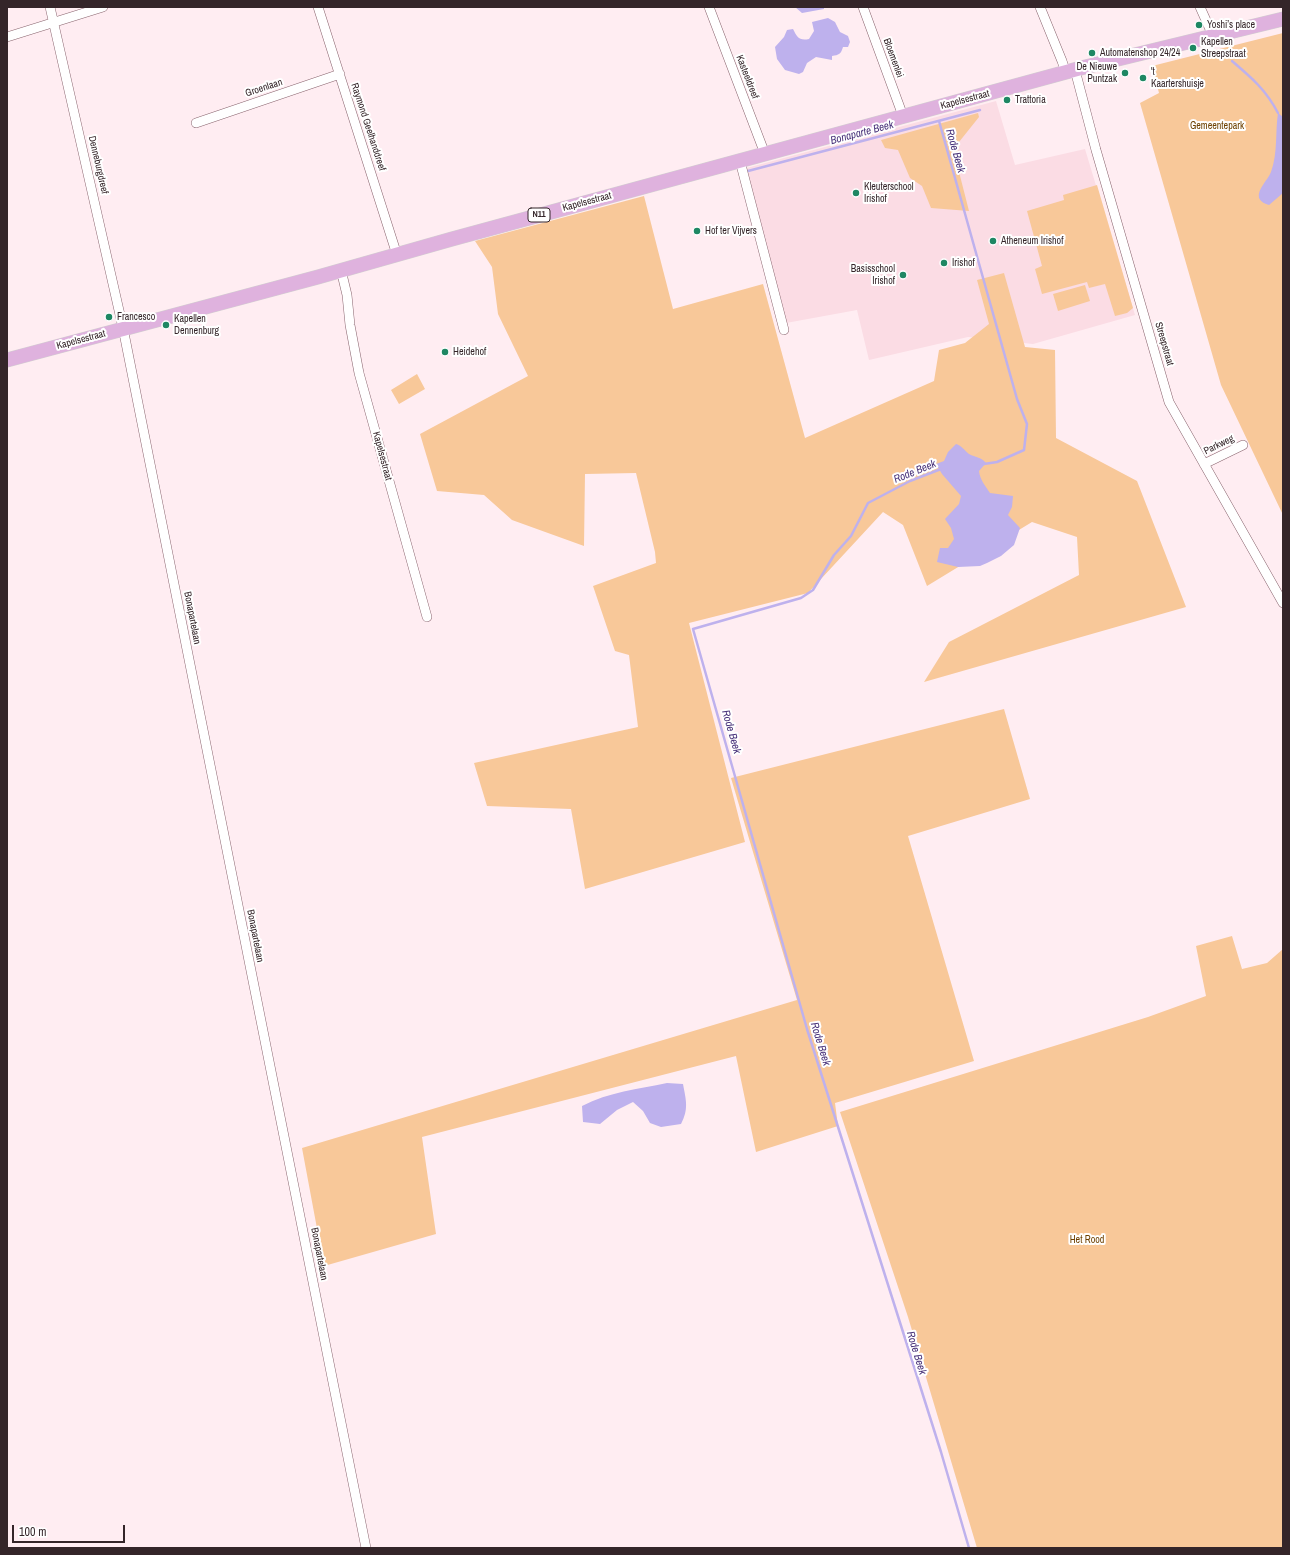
<!DOCTYPE html>
<meta charset="utf-8">
<style>
body{margin:0}
#map{position:relative;width:1290px;height:1555px;overflow:hidden;background:#ffedf2;font-family:"Archivo Narrow",sans-serif}
canvas{display:block}
.frame{position:absolute;inset:0;border:8px solid #342529;pointer-events:none}
.scale{position:absolute;left:12px;top:1525px;width:113px;height:18px;box-sizing:border-box;border:2px solid #342529;border-top:0;padding-left:5px;font-size:12px;line-height:14px;white-space:nowrap;color:#342529;-webkit-text-stroke:3px #fff;paint-order:stroke}
</style>
<div id="map">
<canvas width="1290" height="1555"></canvas>
<div class="frame"></div>
<div class="scale">100 m</div>
</div>
<script>
const ctx = document.querySelector('canvas').getContext('2d');
ctx.lineJoin = 'round';
function paint(path, color) {
  ctx.fillStyle = color;
  ctx.fill(path, 'evenodd');
}
function trace(path, color, width, dash) {
  ctx.strokeStyle = color;
  ctx.lineWidth = width;
  ctx.lineCap = dash ? 'butt' : 'round';
  ctx.setLineDash(dash || []);
  ctx.stroke(path);
}
function write(font, color, halo, rows, align = 'center') {
  ctx.font = font + ' "Archivo Narrow",sans-serif';
  ctx.lineWidth = 4;
  ctx.setLineDash([]);
  ctx.textBaseline = 'middle';
  ctx.strokeStyle = halo;
  ctx.fillStyle = color;
  for (const [text, x, y, turn = 0] of rows) {
    ctx.save();
    ctx.translate(x, y);
    ctx.rotate((+turn || 0) * Math.PI / 180);
    ctx.textAlign = isNaN(turn) ? turn : align;
    if (halo) ctx.strokeText(text, 0, 0);
    ctx.fillText(text, 0, 0);
    ctx.restore();
  }
}
paint(new Path2D(`
 M996 101 1015 165 1085 149 1135 315 1033 344 968 337 869 360 857 310 786 323 743 169Z`), '#fbdce4');
paint(new Path2D(`
 M1283 33V515L1221 385 1140 103 1159 93 1152 66Z
 M978 113 979 117 959 142 957 164 969 211 931 208 922 186 910 178 898 150 885 148 881 140Z
 M1097 185 1133 308 1127 313 1115 316 1105 284 1089 288 1087 282 1042 294 1035 269 1042 266 1027 211 1064 200 1063 195Z
 M644 196 673 309 763 284 805 438 934 381 939 350 965 343 989 324 977 280 1004 273 1025 347 1055 350 1056 438 1137 481 1186 607 924 682 949 642 1079 575 1077 537 1032 522 927 586 903 525 883 512 808 593 689 623 745 842 585 889 571 809 487 806 474 763 638 727 629 655 615 651 593 586 656 563 655 552 636 473 585 474 584 546 512 520 484 495 437 491 420 434 528 376 498 314 492 267 475 241Z
 M1085 285 1090 301 1058 311 1053 294Z
 M417 374 425 389 399 404 391 390Z
 M1004 709 1030 799 908 836 974 1061 835 1103 838 1126 756 1152 736 1056 422 1137 436 1234 324 1266 302 1148 797 1000 731 778Z
 M1232 936 1242 969 1267 963 1283 949V1548H977L908 1317 840 1112 1148 1017 1206 996 1196 946Z`), '#f8c899');
paint(new Path2D(`
 M795 7H824V9L802 13Z
 M828 18 835 22 840 32 848 36 850 42 848 47H843C841 54 839 55 832 56V60L816 57 807 63 803 72 799 74 785 70 777 59 775 47 784 37 787 30 793 29C797 37 799 41 809 39L814 31 812 22Z
 M1278 113 1283 117V193L1269 205C1265 204 1261 202 1259 198 1257 189 1268 180 1271 172 1278 152 1275 133 1278 113Z
 M956 444C962 446 964 450 969 454 976 458 980 456 986 463L979 471C980 480 985 485 990 493L1013 496 1012 507 1008 515 1020 528 1014 545 1001 556 987 563 980 566 958 567 937 562 940 548H948L954 539 951 528 945 519 959 504 961 496 942 474 936 464 944 461 948 452Z
 M667 1083 683 1084C686 1100 689 1109 681 1124L661 1127 650 1123 643 1111 633 1102 617 1110 600 1124 583 1122 582 1106C609 1092 638 1089 667 1083Z`), '#beb1ed');
trace(new Path2D(`
 M1232 61C1252 78 1266 90 1278 113
 M939 121 1017 399 1027 424 1024 450 997 462 984 464
 M748 171 980 110
 M941 469 910 481 868 503 851 536 834 555 813 590 801 598 693 629 807 1029 941 1452 969 1548`), '#beb1ed', 2.5);
const street = new Path2D(`
 M50 7 123 328 366 1548
 M318 7 397 255
 M709 7 765 154
 M863 7 903 116
 M1040 7 1062 61 1066 73
 M1200 7 1213 36
 M7 37 103 7
 M1075 70 1096 150 1169 402 1283 603
 M196 123 340 74
 M740 161 784 330
 M341 270 347 295 350 325 359 373 427 617
 M1204 464 1243 445`);
const primary = new Path2D(`
 M7 360 318 277 452 239 1081 68 1283 19`);
trace(street, '#89646e', 10);
trace(primary, '#d2cfd0', 15);
trace(street, '#fff', 9);
trace(primary, '#dfb2de', 14);
for (const [x, y, r, color] of [
 [1199,25,4,"#1e8763"],
 [1193,48,4,"#1e8763"],
 [1092,53,4,"#1e8763"],
 [1125,73,4,"#1e8763"],
 [1143,78,4,"#1e8763"],
 [1007,100,4,"#1e8763"],
 [856,193,4,"#1e8763"],
 [697,231,4,"#1e8763"],
 [993,241,4,"#1e8763"],
 [944,263,4,"#1e8763"],
 [903,275,4,"#1e8763"],
 [109,317,4,"#1e8763"],
 [166,325,4,"#1e8763"],
 [445,352,4,"#1e8763"]
]) {
  const dot = new Path2D();
  dot.arc(x, y, r, 0, 2 * Math.PI);
  ctx.fillStyle = color;
  ctx.fill(dot);
  trace(dot, '#fff', 1.5);
}
for (const [x, y, w] of [
 [539,215,22]
]) {
  const box = new Path2D();
  box.roundRect(x - w / 2, y - 7, w, 14, 3);
  ctx.fillStyle = '#fff';
  ctx.fill(box);
  trace(box, '#342529', 1);
}
write('bold 9px', '#342529', null, [
 ["N11",539,215]
]);
write('10px', '#342529', '#fff', [
 ["Yoshi’s place",1207,25],
 ["Kapellen",1201,42],
 ["Streepstraat",1201,54],
 ["Automatenshop 24/24",1100,53],
 ["De Nieuwe",1117,67,"right"],
 ["Puntzak",1117,79,"right"],
 ["'t",1151,72],
 ["Kaartershuisje",1151,84],
 ["Trattoria",1015,100],
 ["Kleuterschool",864,187],
 ["Irishof",864,199],
 ["Hof ter Vijvers",705,231],
 ["Atheneum Irishof",1001,241],
 ["Irishof",952,263],
 ["Basisschool",895,269,"right"],
 ["Irishof",895,281,"right"],
 ["Francesco",117,317],
 ["Kapellen",174,319],
 ["Dennenburg",174,331],
 ["Heidehof",453,352]
], 'left');
write('10px', '#342529', '#fff', [
 ["Bloemenlei",893,58,70],
 ["Kasteeldreef",747,77,69],
 ["Groenlaan",264,88,-18],
 ["Kapelsestraat",965,100,-15],
 ["Raymond Geelhanddreef",368,127,72],
 ["Denneburgdreef",98,165,77],
 ["Kapelsestraat",587,202,-15],
 ["Kapelsestraat",81,340,-15],
 ["Streepstraat",1164,344,74],
 ["Parkweg",1219,445,-26],
 ["Kapelsestraat",382,456,75],
 ["Bonapartelaan",192,618,79],
 ["Bonapartelaan",255,936,79],
 ["Bonapartelaan",319,1254,79]
]);
write('10px', '#6d4000', '#fff', [
 ["Gemeentepark",1217,126],
 ["Het Rood",1087,1240]
]);
write('italic 11px', '#49337a', '#fff', [
 ["Bonaparte Beek",862,133,-15],
 ["Rode Beek",955,151,74],
 ["Rode Beek",915,472,-22],
 ["Rode Beek",731,732,74],
 ["Rode Beek",820,1044,73],
 ["Rode Beek",916,1353,73]
]);
</script>
